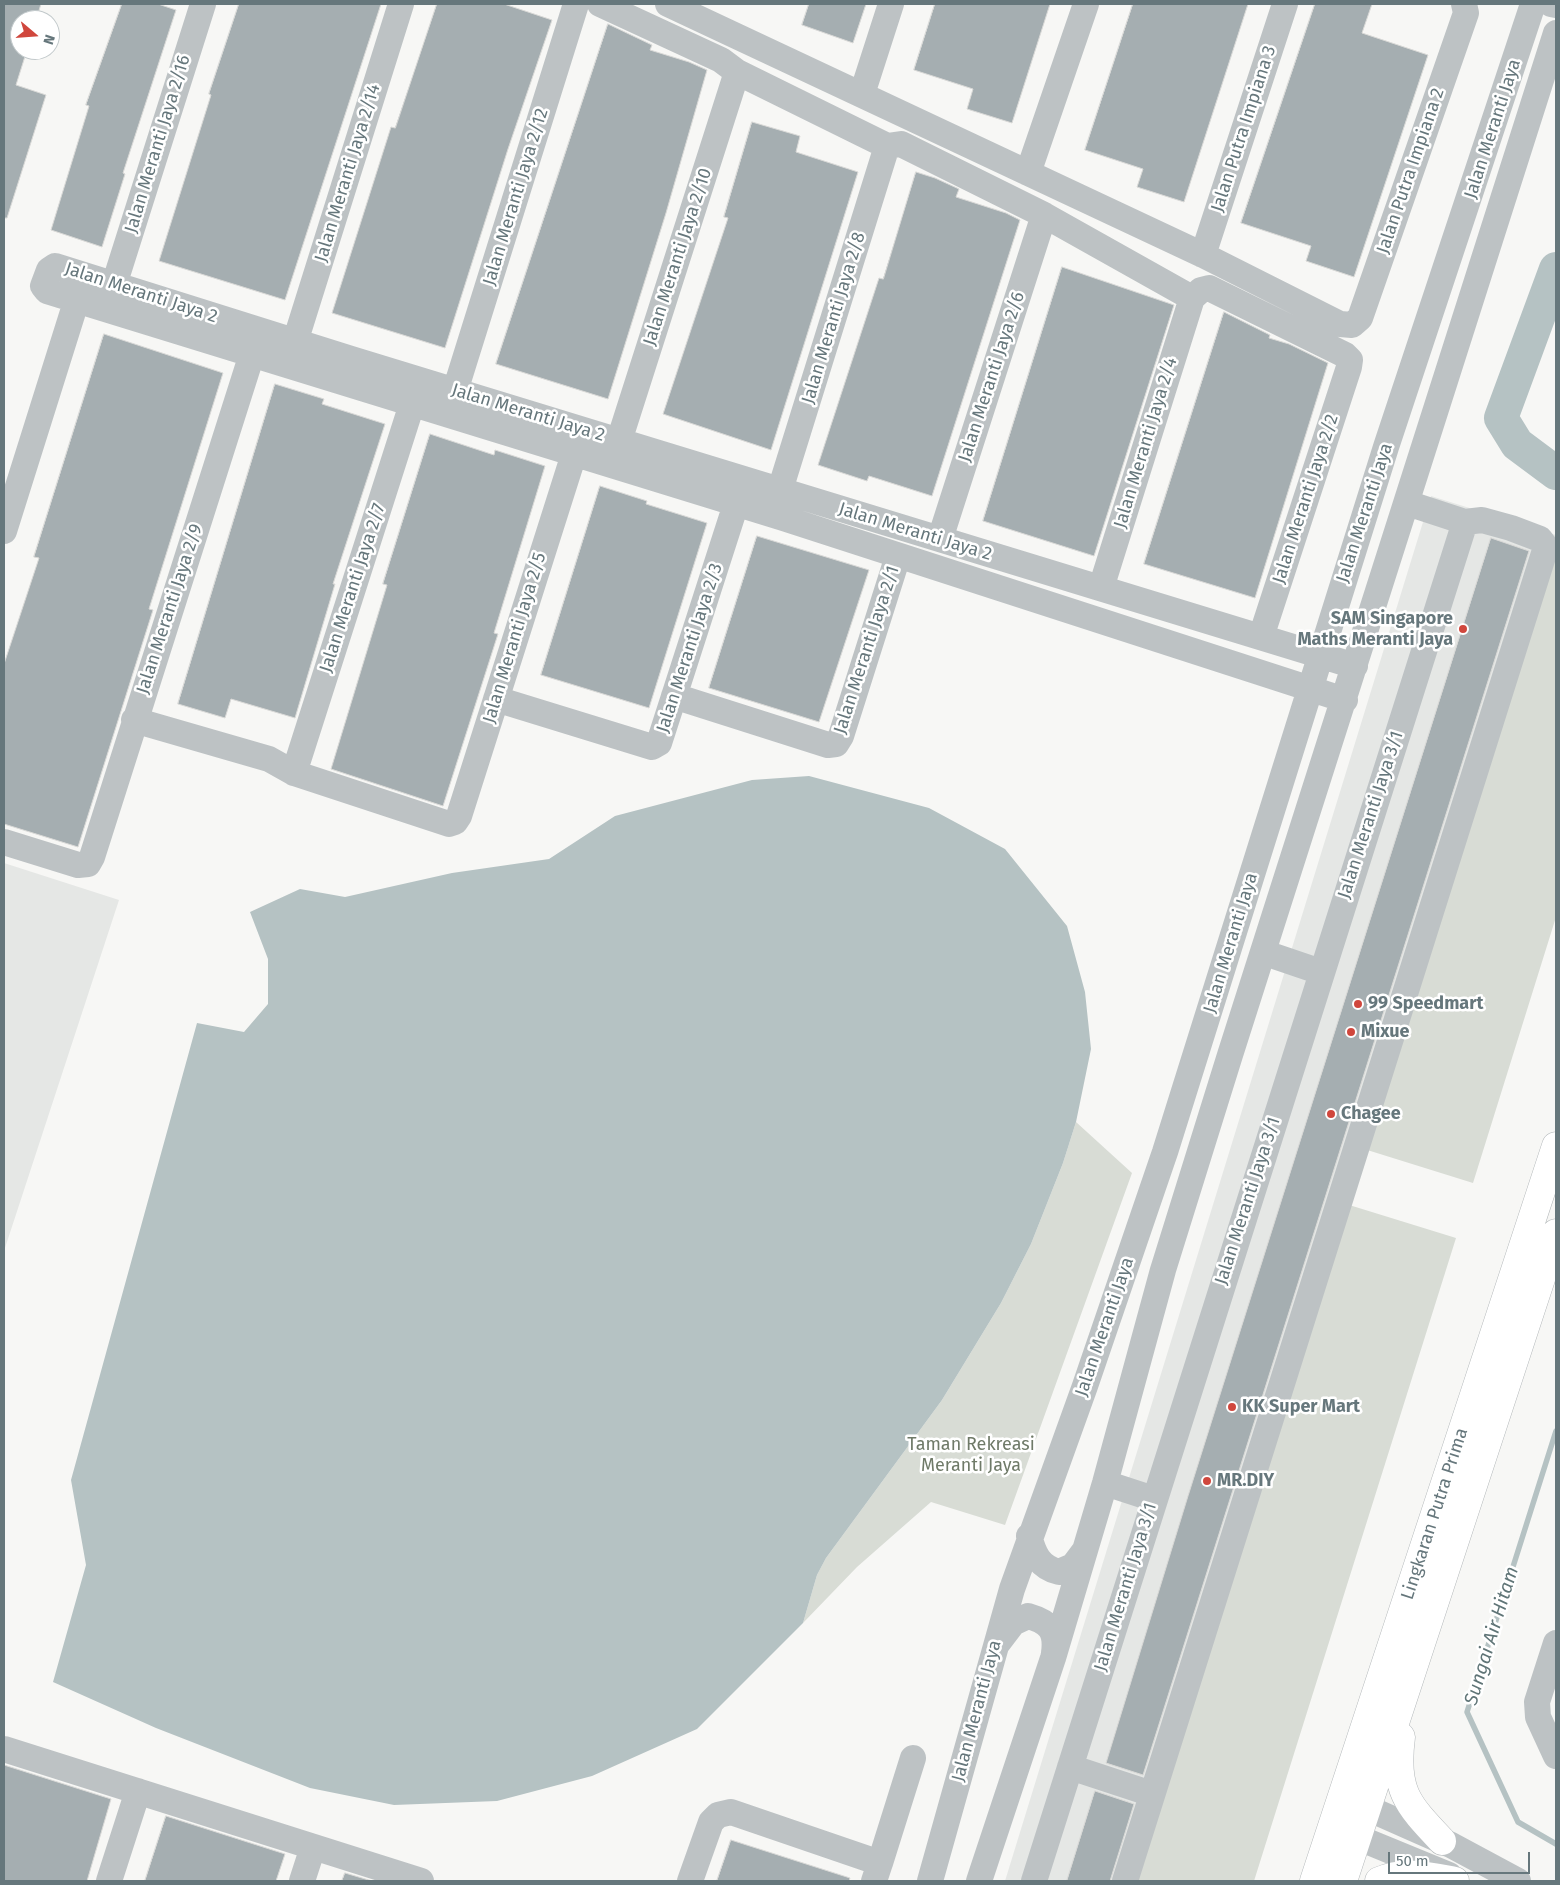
<!DOCTYPE html>
<style>
body{margin:0}
#map{position:relative;width:1560px;height:1885px;overflow:hidden;background:#f7f7f5;font-family:"Fira Sans",sans-serif}
canvas{display:block}
.frame{position:absolute;inset:0;border:5px solid #66777c;pointer-events:none}
.north{position:absolute;left:10px;top:10px;width:50px;height:50px;box-sizing:border-box;background:#fff;border:1px solid #c2c9cb;border-radius:50%;rotate:108deg;font-size:14px;font-weight:700;line-height:20px;text-align:center;color:#66777c}
.north::after{content:'';display:block;margin:auto;width:18px;height:22px;background:#d0473d;clip-path:polygon(50% 0,100% 100%,50% 72%,0 100%)}
.scale{position:absolute;left:1388px;top:1852px;width:142px;height:22px;box-sizing:border-box;border:2px solid #66777c;border-top:0;padding-left:6px;font-size:15px;line-height:18px;white-space:nowrap;color:#66777c;-webkit-text-stroke:4px #fff;paint-order:stroke}
</style>
<div id="map">
<canvas width="1560" height="1885"></canvas>
<div class="frame"></div>
<div class="north">N</div>
<div class="scale">50 m</div>
</div>
<script>
const ctx = document.querySelector('canvas').getContext('2d');
ctx.lineJoin = 'round';
function paint(path, color) {
  ctx.fillStyle = color;
  ctx.fill(path, 'evenodd');
}
function trace(path, color, width, dash) {
  ctx.strokeStyle = color;
  ctx.lineWidth = width;
  ctx.lineCap = dash ? 'butt' : 'round';
  ctx.setLineDash(dash || []);
  ctx.stroke(path);
}
function write(font, color, halo, rows, align = 'center') {
  ctx.font = font + ' "Fira Sans",sans-serif';
  ctx.lineWidth = 5;
  ctx.setLineDash([]);
  ctx.textBaseline = 'middle';
  ctx.strokeStyle = halo;
  ctx.fillStyle = color;
  for (const [text, x, y, turn = 0] of rows) {
    ctx.save();
    ctx.translate(x, y);
    ctx.rotate((+turn || 0) * Math.PI / 180);
    ctx.textAlign = isNaN(turn) ? turn : align;
    if (halo) ctx.strokeText(text, 0, 0);
    ctx.fillText(text, 0, 0);
    ctx.restore();
  }
}
paint(new Path2D(`
 M1431 496 1556 535 1129 1881H1005Z
 M4 863 119 900 4 1251Z`), '#e5e7e5');
paint(new Path2D(`
 M1556 532V917L1473 1183 1364 1149Z
 M1076 1122 1132 1173 1005 1525 931 1502 857 1567 803 1623 817 1575 826 1558 942 1400 1001 1303 1031 1244 1063 1163Z
 M1346 1204 1456 1238 1254 1881H1134Z`), '#d8dcd5');
paint(new Path2D(`
 M809 776 929 808 1005 849 1067 926 1085 992 1091 1049 1076 1122 1063 1163 1031 1244 1001 1303 942 1400 826 1558 817 1575 803 1623 697 1729 592 1776 497 1801 394 1805 310 1788 156 1728 53 1682 86 1565 71 1480 197 1023 244 1032 268 1004V959L250 912 300 889 345 897 452 873 549 859 615 816 752 780Z`), '#b5c2c3');
trace(new Path2D(`
 M1556 1431 1467 1712 1518 1822 1556 1844`), '#b5c2c3', 5.5);
trace(new Path2D(`
 M1556 269 1501 418 1517 444 1556 473`), '#b5c2c3', 34);
const building = new Path2D(`
 M4 4H41L36 20H20V50H27L16 85 46 95 7 218H4Z
 M122 4H158L176 10 123 173 125 174 102 247 51 230 89 106 86 105Z
 M239 4H381L285 300 159 261 211 95 209 94Z
 M437 4H504L552 20 508 149 445 348 332 313 391 127 395 128Z
 M809 4H866L853 43 802 25Z
 M935 4H1050L1012 123 967 109 973 89 914 70Z
 M1133 4H1248L1184 202 1137 187 1143 169 1085 150Z
 M1315 4H1372L1362 33 1428 55 1354 277 1306 261 1311 246 1241 223Z
 M608 24 652 45 650 50 689 62 707 70 666 213 608 399 496 364Z
 M752 122 800 136 796 152 858 172 771 450 663 414 728 218 724 217Z
 M916 172 935 178 959 189 956 197 1006 213 1020 220 932 496 869 476 867 481 818 465 879 278 883 279Z
 M1062 267 1174 305 1094 556 983 521Z
 M1224 312 1270 335 1269 338 1289 344 1328 363 1255 598 1144 564Z
 M104 334 223 373 149 609 153 610 78 847 4 824V664L39 558 34 557Z
 M275 384 324 399 322 404 385 424 333 584H335L295 718 231 699 225 718 178 704Z
 M430 434 494 455 495 450 545 466 494 633 498 634 443 806 331 769 387 585 383 584Z
 M600 486 647 501 646 504 707 523 649 708 541 675Z
 M757 536 869 570 819 722 709 688Z
 M1491 538 1529 551 1143 1775 1106 1763 1188 1496Z
 M4 1765 111 1799 87 1881H4Z
 M1095 1791 1134 1804 1110 1881H1067Z
 M166 1816 285 1854 276 1881H145Z
 M731 1840 850 1878 849 1881H717Z
 M345 1873 372 1881H342Z`);
paint(building, '#a5aeb1');
trace(building, '#d9d9d7', 1);
const major = new Path2D(`
 M1401 1737C1394 1791 1407 1804 1442 1841
 M1314 1881 1556 1146
 M1343 1881 1556 1233
 M1379 1881C1405 1870 1428 1876 1455 1881`);
trace(major, '#b1b6b8', 29);
trace(new Path2D(`
 M600 4 721 60 737 72 887 146 901 144 1044 215 1192 298 1201 290 1209 288 1345 355 1350 360 1349 367 1261 637
 M668 4 1203 255 1340 324 1352 325 1360 318 1466 13 1464 4
 M1551 4 1556 5
 M862 94 891 4
 M1028 173 1086 4
 M1203 255 1285 4
 M114 285 203 4
 M295 342 401 4
 M455 391 576 4
 M619 441 737 72
 M780 490 887 146
 M4 531 77 299
 M940 539 1044 215
 M1101 588 1192 298
 M674 696 828 745 836 744 841 736 898 556
 M496 699 652 747 659 743 736 504
 M1345 700 783 518 47 291 43 286 49 270 55 266 351 359 1355 666
 M134 720 269 759 294 773 449 824 455 822 459 816 574 454
 M294 773 412 404
 M4 842 78 865 88 864 92 857 252 354
 M1265 953 1321 972
 M1105 1483 1154 1499
 M1029 1536C1034 1554 1039 1567 1059 1572L1073 1566 1085 1550
 M1556 1643 1537 1702 1538 1717 1556 1756
 M997 1644 1013 1623 1028 1616C1049 1622 1057 1630 1054 1653
 M4 1749 421 1881
 M1070 1767 1152 1794
 M1347 1799 1451 1845 1518 1881
 M1337 1829 1449 1875
 M880 1863 913 1758
 M109 1881 138 1791
 M302 1881 313 1847
 M690 1881 711 1822 718 1815 731 1812 880 1863 874 1881
 M930 1881 1012 1589 1085 1386 1165 1152 1386 447 1533 4
 M979 1881 1053 1658 1105 1483 1163 1270 1230 1055 1556 33
 M1034 1881 1465 522
 M1125 1881 1546 547 1540 539 1511 528 1482 520 1465 522 1407 503`), '#bdc2c4', 26);
trace(major, '#fff', 28);
for (const [x, y, r, color] of [
 [1463,629,5,"#d0473d"],
 [1358,1004,5,"#d0473d"],
 [1351,1032,5,"#d0473d"],
 [1331,1114,5,"#d0473d"],
 [1232,1407,5,"#d0473d"],
 [1207,1481,5,"#d0473d"]
]) {
  const dot = new Path2D();
  dot.arc(x, y, r, 0, 2 * Math.PI);
  ctx.fillStyle = color;
  ctx.fill(dot);
  trace(dot, '#fff', 2);
}
write('18px', '#66777c', '#fff', [
 ["Jalan Putra Impiana 3",1244,129,-72],
 ["Jalan Meranti Jaya",1493,129,-72],
 ["Jalan Meranti Jaya 2/16",158,144,-73],
 ["Jalan Putra Impiana 2",1411,171,-71],
 ["Jalan Meranti Jaya 2/14",348,173,-73],
 ["Jalan Meranti Jaya 2/12",516,197,-73],
 ["Jalan Meranti Jaya 2/10",678,257,-72],
 ["Jalan Meranti Jaya 2",141,293,18],
 ["Jalan Meranti Jaya 2/8",834,318,-73],
 ["Jalan Meranti Jaya 2/6",992,377,-72],
 ["Jalan Meranti Jaya 2",528,413,17],
 ["Jalan Meranti Jaya 2/4",1146,443,-73],
 ["Jalan Meranti Jaya 2/2",1306,499,-72],
 ["Jalan Meranti Jaya",1365,513,-72],
 ["Jalan Meranti Jaya 2",915,532,17],
 ["Jalan Meranti Jaya 2/7",353,588,-72],
 ["Jalan Meranti Jaya 2/9",170,609,-72],
 ["Jalan Meranti Jaya 2/5",515,638,-73],
 ["Jalan Meranti Jaya 2/3",690,648,-72],
 ["Jalan Meranti Jaya 2/1",867,650,-72],
 ["Jalan Meranti Jaya 3/1",1371,815,-72],
 ["Jalan Meranti Jaya",1231,943,-73],
 ["Jalan Meranti Jaya 3/1",1248,1201,-72],
 ["Jalan Meranti Jaya",1105,1327,-71],
 ["Lingkaran Putra Prima",1435,1514,-72],
 ["Jalan Meranti Jaya 3/1",1126,1587,-73],
 ["Jalan Meranti Jaya",977,1711,-75]
]);
write('bold 18px', '#66777c', '#fff', [
 ["SAM Singapore",1453,619,"right"],
 ["Maths Meranti Jaya",1453,640,"right"],
 ["99 Speedmart",1368,1004],
 ["Mixue",1361,1032],
 ["Chagee",1341,1114],
 ["KK Super Mart",1242,1407],
 ["MR.DIY",1217,1481]
], 'left');
write('18px', '#6f7a68', '#fff', [
 ["Taman Rekreasi",971,1445],
 ["Meranti Jaya",971,1466]
]);
write('italic 19px', '#607577', '#fff', [
 ["Sungai Air Hitam",1492,1636,-73]
]);
</script>
